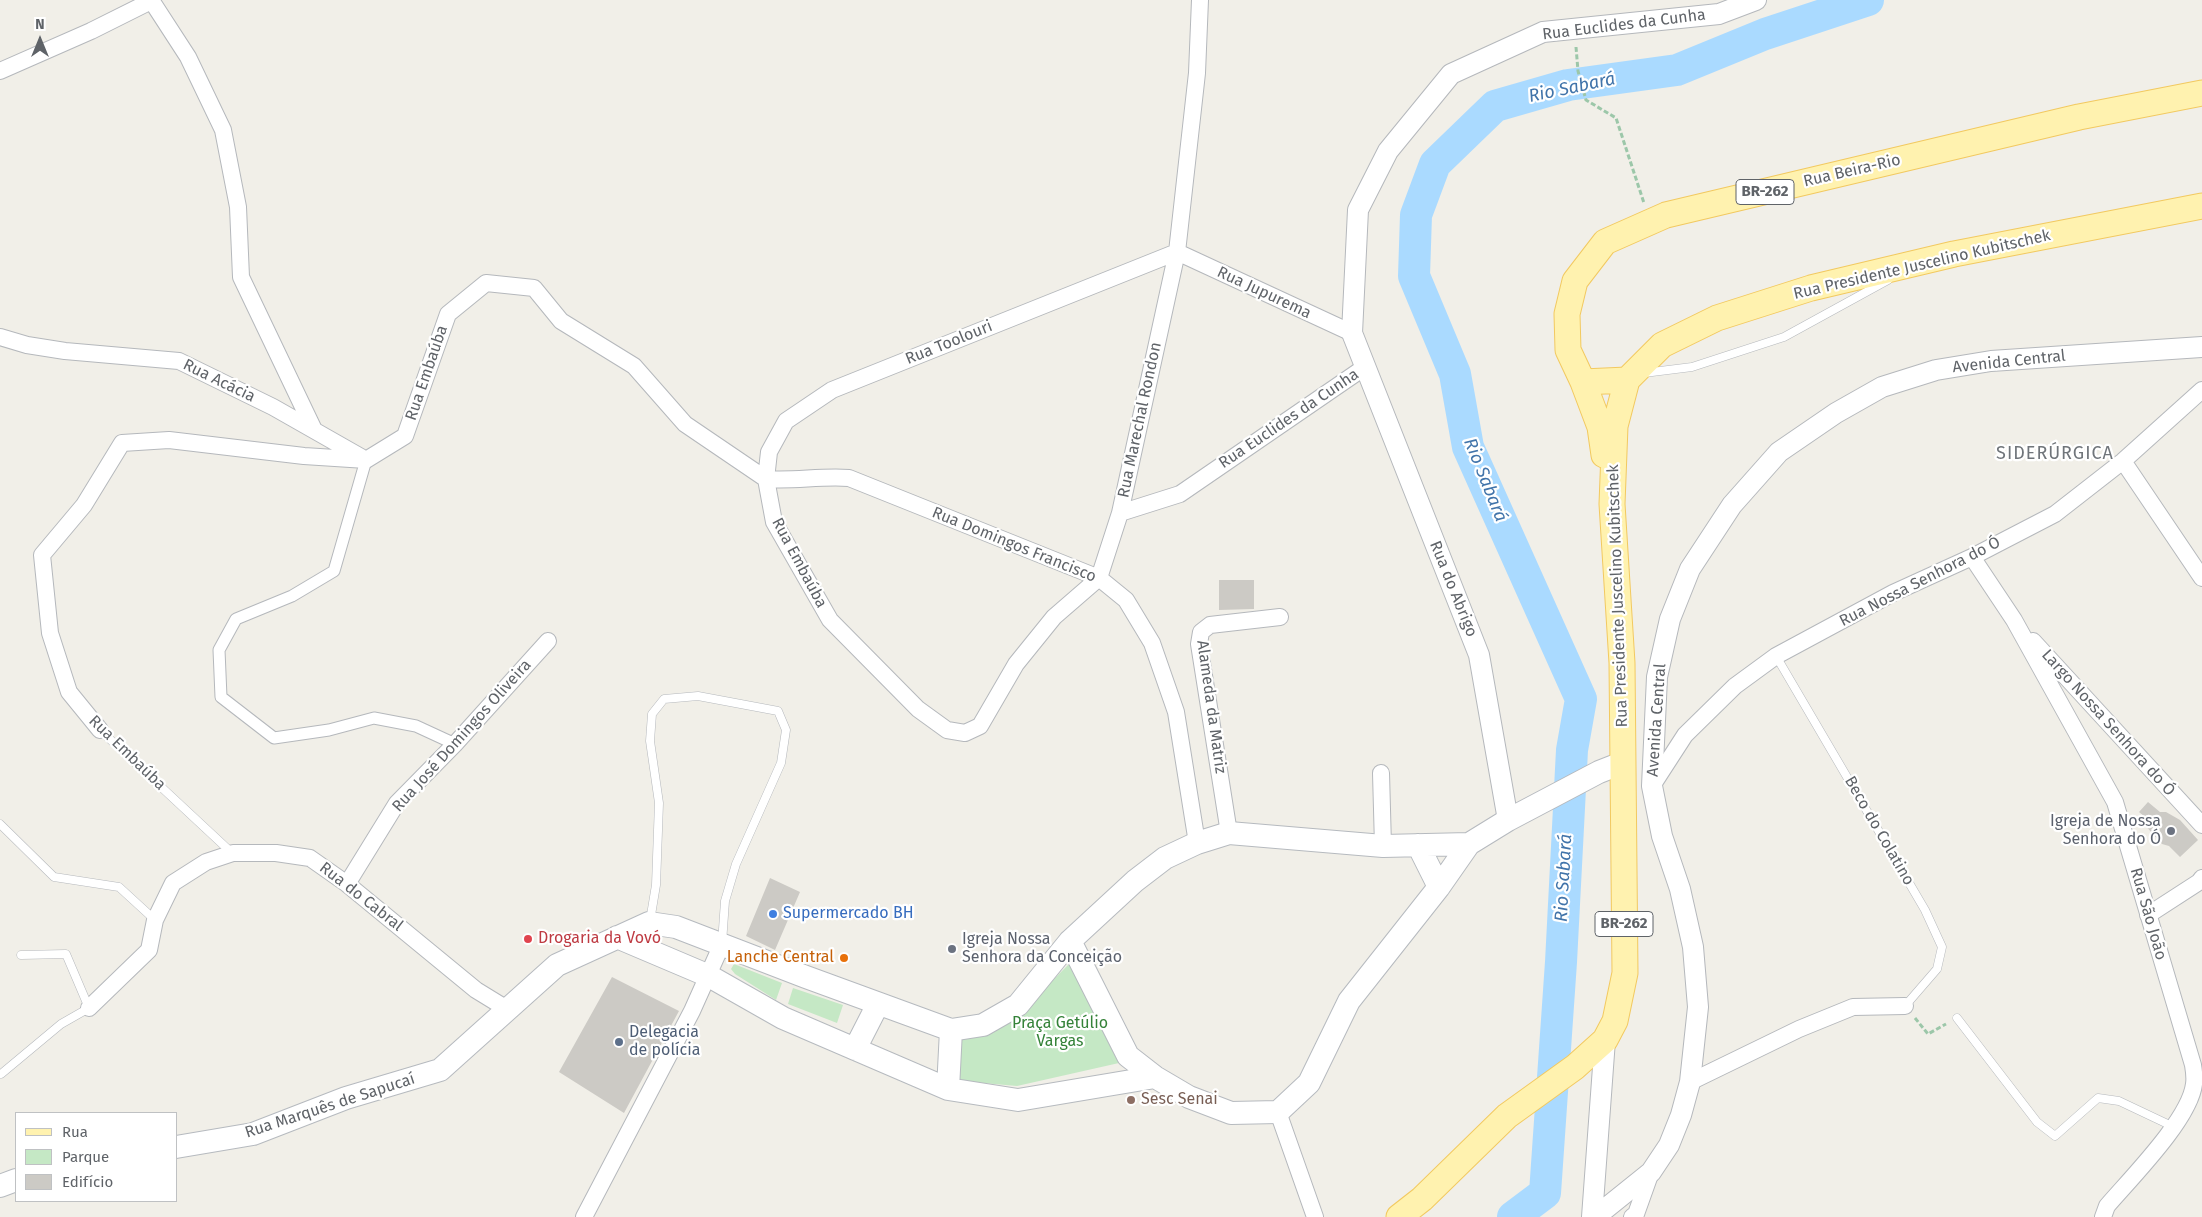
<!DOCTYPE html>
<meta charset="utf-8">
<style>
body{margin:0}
#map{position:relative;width:2202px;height:1217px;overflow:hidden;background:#f1efe8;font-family:"Fira Sans",sans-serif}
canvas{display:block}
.legend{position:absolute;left:15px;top:1112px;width:162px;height:90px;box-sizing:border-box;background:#fff;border:1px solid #bfc1c3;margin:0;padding:6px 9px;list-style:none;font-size:15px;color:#5f6368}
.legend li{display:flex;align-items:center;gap:10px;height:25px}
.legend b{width:25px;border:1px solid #bfc1c3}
.north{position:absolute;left:15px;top:15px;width:50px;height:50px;-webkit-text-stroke:4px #fff;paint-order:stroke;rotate:0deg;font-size:14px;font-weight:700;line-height:20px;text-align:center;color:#5f6368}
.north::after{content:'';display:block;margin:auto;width:18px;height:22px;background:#5f6368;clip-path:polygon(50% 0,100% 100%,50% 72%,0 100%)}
</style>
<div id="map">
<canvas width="2202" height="1217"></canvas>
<ul class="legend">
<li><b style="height:6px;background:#fff2af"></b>Rua</li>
<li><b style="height:14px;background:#c5e8c5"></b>Parque</li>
<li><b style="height:14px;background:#cccac5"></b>Edifício</li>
</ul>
<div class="north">N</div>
</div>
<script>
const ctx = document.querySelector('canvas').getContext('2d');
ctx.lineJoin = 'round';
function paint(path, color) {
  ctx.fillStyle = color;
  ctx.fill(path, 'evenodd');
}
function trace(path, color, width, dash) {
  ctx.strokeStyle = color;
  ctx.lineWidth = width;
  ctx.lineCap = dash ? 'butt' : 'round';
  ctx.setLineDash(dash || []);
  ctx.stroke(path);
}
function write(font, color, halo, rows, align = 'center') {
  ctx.font = font + ' "Fira Sans",sans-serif';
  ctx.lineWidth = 4.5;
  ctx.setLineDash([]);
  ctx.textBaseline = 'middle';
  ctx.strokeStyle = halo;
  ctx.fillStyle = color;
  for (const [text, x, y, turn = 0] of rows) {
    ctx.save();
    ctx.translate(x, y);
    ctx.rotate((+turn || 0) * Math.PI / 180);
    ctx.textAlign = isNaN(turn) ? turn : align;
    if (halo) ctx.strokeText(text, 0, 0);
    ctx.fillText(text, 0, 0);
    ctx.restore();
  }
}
paint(new Path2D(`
 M1071 962 1119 1063 1017 1086 960 1081 956 1075 955 1034 1025 1008Z
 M734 964 782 983 776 1000 735 974 731 969Z
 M793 988 843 1005 837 1023 788 1004Z`), '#c5e8c5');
trace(new Path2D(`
 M1513 1217 1545 1193 1561 962 1572 750 1581 699 1468 447 1455 374 1414 276 1416 215 1435 164 1495 106 1568 85 1677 70 1765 34 1868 0`), '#aadaff', 32);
paint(new Path2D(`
 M1219 580H1254V609L1219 610Z
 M2148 802 2160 812H2166L2180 820 2198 840 2180 857 2169 846 2162 844 2143 823 2147 819 2139 812Z
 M770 878 800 892 775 950 746 936Z
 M612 977 679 1011 624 1113 559 1072Z`), '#cccac5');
const service = new Path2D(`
 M1644 373 1692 367 1784 337 1888 280
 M1776 656 1925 910 1942 947 1937 969 1905 1006
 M100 730 232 853
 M0 824 54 877 119 887 155 920
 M650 921 656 885 659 803 650 741 652 714 664 699 698 696 778 711 786 730 781 763 736 864 725 901 722 943
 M1957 1018 2037 1122 2055 1136 2098 1098 2119 1101 2174 1127
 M1 1074 61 1024 89 1008 66 954 21 955`);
const pedestrian = new Path2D(`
 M366 460 334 571 292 596 236 619 219 650 221 697 274 738 329 730 374 718 416 726 455 744`);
const minor = new Path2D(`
 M151 0 188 57 223 130 238 207 241 277 314 430
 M0 71 91 31 151 1
 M0 337 27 345 65 351 179 361 273 407 361 457
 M2123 461 2202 578
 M1120 513 1180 494 1365 367
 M1972 557 2014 620 2115 802 2193 1065C2194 1071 2195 1078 2194 1084 2190 1119 2130 1179 2107 1206L2103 1217
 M2033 641 2202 825
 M100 730 69 692 50 633 42 555 84 505 122 443 169 440 304 456 366 460 405 436 448 314 486 283 534 288 561 321 634 366 685 424 766 479 774 522 830 620 918 709 947 730 965 733 980 726 1016 664 1054 617 1099 578 1120 513 1177 252 1197 73 1200 0
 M1381 773 1383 846
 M1652 786 1685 735 1735 686 1776 656 1893 593 1972 557 2055 514 2123 461 2202 390
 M1229 833 1199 644 1201 632 1210 625 1280 617
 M1197 843 1176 712 1152 643 1126 600 1099 578 849 478C821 476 794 481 766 479L769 452 786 421 832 390 1177 252 1352 333
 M347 884 397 803 455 744 548 641
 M2148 915 2199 882 2202 878
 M89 1008 149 950 155 920 173 883 206 862 233 853H276L310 858 347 884 476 990 507 1009
 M1690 1082 1799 1029 1853 1007 1905 1006
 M1278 1112 1315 1217
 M584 1217 692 1011 722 944
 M1632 1217 1636 1214 1651 1172`);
const tertiary = new Path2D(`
 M1508 820 1479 655 1352 333 1358 210 1388 151 1451 74 1543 32 1719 14 1756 0
 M1592 1217 1605 1040
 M1595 1217 1651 1172 1669 1145 1681 1115 1690 1082 1698 1007 1693 947 1680 889 1662 836 1652 786 1657 677 1670 619 1690 569 1732 505 1779 452 1836 413 1882 387 1936 370 1991 361 2202 347`);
const secondary = new Path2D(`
 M1418 845 1439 887
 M617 937 709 976 783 1018 948 1089 1018 1100 1155 1077
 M1070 941 1128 1056 1155 1077 1189 1097 1231 1113 1278 1112 1309 1083 1349 1001 1439 887 1469 844
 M855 1049 878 1004
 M948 1089 951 1030
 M176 1147 253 1134 346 1098 440 1070 557 965 649 923 676 927 806 977 951 1030 983 1025 1018 1005 1070 941 1135 881 1165 858 1197 843 1229 833 1383 846 1469 844 1508 820 1599 772 1622 763
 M0 1186 16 1180`);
const primary = new Path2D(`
 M1583 382 1627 380
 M1604 455 1600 427 1583 382 1568 350 1567 314 1575 281 1605 242 1666 215 2079 117 2202 93
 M1399 1217 1422 1199 1507 1116 1575 1067 1605 1040 1615 1021 1625 973 1622 663 1612 504 1615 426 1627 380 1662 345 1717 318 1811 288 1954 254 2202 206`);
trace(service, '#b5b8bc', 9);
trace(pedestrian, '#b5b8bc', 13);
trace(minor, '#b5b8bc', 18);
trace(tertiary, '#b5b8bc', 22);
trace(secondary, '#b6babf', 24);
trace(primary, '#f2c960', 27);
trace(new Path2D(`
 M1576 47 1578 71 1586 100 1616 118 1644 203
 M1915 1018 1928 1034 1946 1024`), '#9cc7a9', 3, [5, 2.5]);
trace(service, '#fff', 8);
trace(pedestrian, '#fff', 11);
trace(minor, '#fff', 16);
trace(tertiary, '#fff', 20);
trace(secondary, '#fff', 22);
trace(primary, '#fff2af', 25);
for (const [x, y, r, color] of [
 [2171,831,5,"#6b7280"],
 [773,914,5,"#3f7fe0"],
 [528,939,5,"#e0444e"],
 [952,949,5,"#6b7280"],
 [844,958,5,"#e8710a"],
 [619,1042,5,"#5c6f8a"],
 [1131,1100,5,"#8d6e63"]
]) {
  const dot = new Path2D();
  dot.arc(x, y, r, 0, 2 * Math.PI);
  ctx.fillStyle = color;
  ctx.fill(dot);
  trace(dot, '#fff', 2);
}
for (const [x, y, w] of [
 [1765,192,58],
 [1624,924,58]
]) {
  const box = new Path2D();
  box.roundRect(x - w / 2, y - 12.5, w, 25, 4);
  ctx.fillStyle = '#fff';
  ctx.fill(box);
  trace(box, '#5f6368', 1);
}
write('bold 15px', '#5f6368', null, [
 ["BR-262",1765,192],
 ["BR-262",1624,924]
]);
write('16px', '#5f6368', '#fff', [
 ["Rua Euclides da Cunha",1624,25,-7],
 ["Rua Beira-Rio",1852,171,-13],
 ["Rua Presidente Juscelino Kubitschek",1922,265,-13],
 ["Rua Jupurema",1264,293,25],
 ["Rua Toolouri",949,343,-22],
 ["Avenida Central",2009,362,-6],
 ["Rua Embaúba",427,373,-71],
 ["Rua Acácia",219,381,26],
 ["Rua Euclides da Cunha",1289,419,-34],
 ["Rua Marechal Rondon",1140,420,-78],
 ["Rua Domingos Francisco",1014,545,22],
 ["Rua Embaúba",799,563,62],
 ["Rua Nossa Senhora do Ó",1920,582,-27],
 ["Rua do Abrigo",1453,589,68],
 ["Rua Presidente Juscelino Kubitschek",1618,596,-92],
 ["Alameda da Matriz",1211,707,82],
 ["Avenida Central",1657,720,-86],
 ["Largo Nossa Senhora do Ó",2108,723,48],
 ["Rua José Domingos Oliveira",462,736,-48],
 ["Rua Embaúba",127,753,44],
 ["Beco do Colatino",1879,831,60],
 ["Rua do Cabral",361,897,38],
 ["Rua São João",2148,914,74],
 ["Rua Marquês de Sapucaí",330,1106,-18]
]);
write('16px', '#5b616d', '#fff', [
 ["Igreja de Nossa",2161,822],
 ["Senhora do Ó",2161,840],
 ["Igreja Nossa",962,940,"left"],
 ["Senhora da Conceição",962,958,"left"]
], 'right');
write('16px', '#366cbe', '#fff', [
 ["Supermercado BH",783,914]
], 'left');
write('16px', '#be3a42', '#fff', [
 ["Drogaria da Vovó",538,939]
], 'left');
write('16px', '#c56008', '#fff', [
 ["Lanche Central",834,958]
], 'right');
write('16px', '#348238', '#fff', [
 ["Praça Getúlio",1060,1024],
 ["Vargas",1060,1042]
]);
write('16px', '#4e5e75', '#fff', [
 ["Delegacia",629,1033],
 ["de polícia",629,1051]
], 'left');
write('16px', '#785e54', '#fff', [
 ["Sesc Senai",1141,1100]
], 'left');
write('italic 18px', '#4174aa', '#fff', [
 ["Rio Sabará",1572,88,-12],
 ["Rio Sabará",1485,480,68],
 ["Rio Sabará",1564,878,-87]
]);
ctx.letterSpacing = '1px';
write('18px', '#70757a', '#fff', [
 ["SIDERÚRGICA",2055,454]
]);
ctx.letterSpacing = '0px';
</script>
